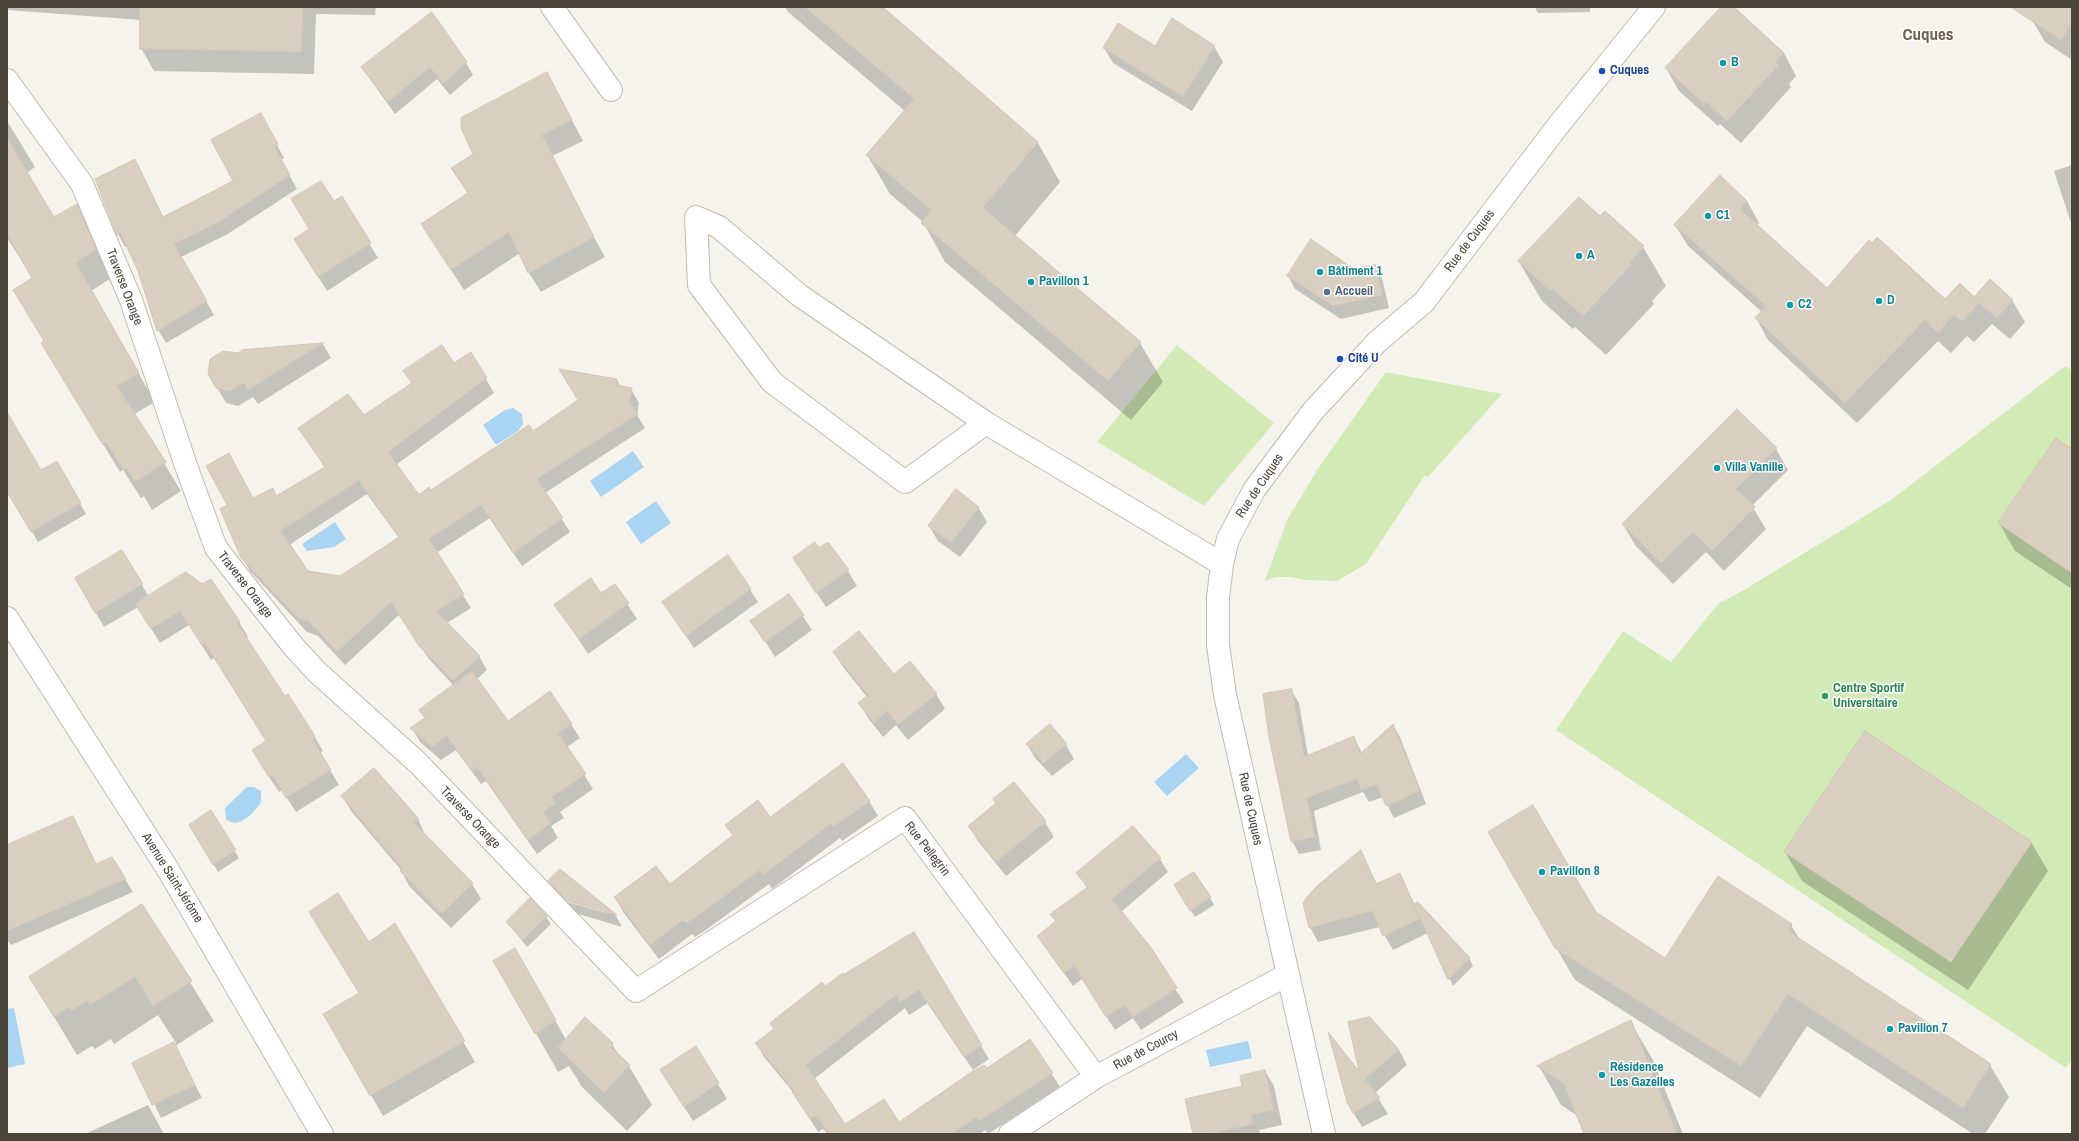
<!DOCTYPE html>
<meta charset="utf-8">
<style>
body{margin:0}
#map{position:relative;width:2079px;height:1141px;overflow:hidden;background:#f6f3ec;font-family:"Archivo Narrow",sans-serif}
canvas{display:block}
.frame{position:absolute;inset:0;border:8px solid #4b4439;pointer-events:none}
</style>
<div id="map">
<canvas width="2079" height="1141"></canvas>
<div class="frame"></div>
</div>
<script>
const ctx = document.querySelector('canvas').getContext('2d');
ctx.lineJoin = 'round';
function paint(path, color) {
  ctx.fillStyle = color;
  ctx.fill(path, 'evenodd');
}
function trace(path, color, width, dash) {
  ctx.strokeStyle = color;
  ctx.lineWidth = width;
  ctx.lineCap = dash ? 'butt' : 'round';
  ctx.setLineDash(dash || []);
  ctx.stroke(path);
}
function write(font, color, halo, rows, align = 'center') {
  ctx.font = font + ' "Archivo Narrow",sans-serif';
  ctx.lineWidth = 3;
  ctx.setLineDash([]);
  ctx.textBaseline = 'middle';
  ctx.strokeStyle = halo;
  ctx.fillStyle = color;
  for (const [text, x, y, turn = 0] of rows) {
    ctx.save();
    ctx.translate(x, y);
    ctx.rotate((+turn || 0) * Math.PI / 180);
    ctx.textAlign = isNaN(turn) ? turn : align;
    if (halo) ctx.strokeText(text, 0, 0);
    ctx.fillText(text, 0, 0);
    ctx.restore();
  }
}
paint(new Path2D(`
 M1177 345 1274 423 1204 506 1097 442Z
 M2065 366 2072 370V1059L2066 1068 1556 730 1623 631 1671 662 1718 604 1744 590 1891 500Z
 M1386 372 1502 394 1428 477 1425 475 1366 564 1337 581 1306 580 1290 577H1276L1265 581 1287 520 1319 467Z`), '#d2eab5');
paint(new Path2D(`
 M513 408 522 414 523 424 518 431 496 445 483 425 505 410Z
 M633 451 644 467 601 497 590 481Z
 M656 501 671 523 641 544 626 522Z
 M335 522 346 539 334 547 307 551 302 544Z
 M1186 754 1199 768 1167 796 1154 782Z
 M247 787H254L261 791V802C254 813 238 830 226 819L225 808Z
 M14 1008 25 1064 7 1068V1009Z
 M1248 1041 1252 1058 1210 1067 1206 1050Z`), '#a9d4f2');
paint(new Path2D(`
 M7 7H376L375 15 316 14 314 74 154 71 141 48V20L7 10Z
 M785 7H882L1038 143 1060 182 1015 236 1140 343 1163 382 1131 420 945 262 923 222 890 194 867 155 905 111 788 12Z
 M1535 7H1590V12L1538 13Z
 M1723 7H1733L1784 53 1796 76 1789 84 1791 87 1741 143 1720 124 1718 126 1679 91 1666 68Z
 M2041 7H2072V60L2045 42 2032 20Z
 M1214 46 1223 62 1192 111 1113 63 1104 48Z
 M466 63 473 75 450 95 437 79 395 114 362 68Z
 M547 73 583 141 552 156 593 236 529 271 520 253 464 290 434 244 468 194 453 168 474 155Z
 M7 121 35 167 26 173 53 218 76 205 93 233 111 278 91 291 155 402 134 414 181 491 152 510 144 496 141 498 123 470 120 472 59 371 45 342 33 278 7 238Z
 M268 128 284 158 281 160 297 189 226 235 181 257 214 315 166 343 158 330 139 270 127 246 125 247 118 234 96 180 163 218 234 181Z
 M2072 165V226L2054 171Z
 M342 198 378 258 327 291 304 254 310 230Z
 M1747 201 1759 223 1756 226 1827 290 1946 301 1975 298 2012 300 2025 322 2010 339 1992 324 1974 342 1967 336 1951 353 1938 341 1857 423 1768 340 1756 318 1762 312 1688 246 1675 225Z
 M1600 217 1643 247 1666 286 1652 301 1654 304 1606 355 1575 327 1573 329 1542 301 1519 262Z
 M594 237 605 257 541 292 529 273Z
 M1375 265 1382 278 1389 308 1341 319 1295 289 1288 276 1354 270Z
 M323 344 331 358 258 404 253 397 238 406 226 403 209 374 243 351Z
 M471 353 494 393 396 465 418 496 431 491 533 432 578 400 560 371 617 380 621 387 631 389 639 403 637 415 645 428 545 493 570 532 522 566 490 518 436 553 471 608 447 623 479 656 487 670 477 679 508 722 549 692 580 738 567 747 593 789 560 812 564 818 551 826 558 838 537 854 486 781 481 784 456 750 441 760 420 742 412 728 425 719 420 710 454 686 429 659 399 615 345 665 318 636 307 632 250 571 242 557 253 499 272 490 277 497 325 468 300 428 363 417 412 384 405 371 453 364ZM367 494 399 538 341 577 307 572 289 545Z
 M7 414 41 471 56 462 86 514 38 542 7 490Z
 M1776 449 1788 470 1752 506 1766 529 1724 571 1706 552 1673 584 1635 545 1623 524Z
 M2072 450V589L2015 551 1999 523Z
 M978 507 987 522 960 557 938 541 929 526Z
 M819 549 848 571 857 586 826 607 794 559Z
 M122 551 149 597 239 622 248 637 246 638 285 697 314 736 323 751 321 752 324 760 339 785 296 812 282 790 279 792 261 765 267 742 214 658 211 660 189 625 160 643 138 607 104 627 76 579Z
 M728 556 758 602 694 648 663 602Z
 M615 585 637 619 588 654 556 605 601 595Z
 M789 595 812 630 775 657 752 621Z
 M834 652 936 694 945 709 908 740 896 725 883 737 868 718 859 703 867 697 843 667Z
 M1291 690 1299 703 1308 756 1354 737 1362 753 1393 725 1400 737 1426 804 1394 818 1383 797 1369 802 1363 792 1314 811 1321 850 1299 854 1292 841Z
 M1027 744 1066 745 1074 759 1052 776 1035 758Z
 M1014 783 1045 822 1054 837 1006 876 978 841 969 826 996 804 994 800Z
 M343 797 418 819 425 835 472 884 481 899 451 928 409 886 401 870 351 811Z
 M869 801 878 816 842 841 840 838 772 889 769 884 703 932 695 937 692 934 659 959 623 912 615 897 669 886 733 836 726 825Z
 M210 812 239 858 218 872 194 832Z
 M73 817 96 865 125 879 133 892 11 945 7 939V844L8 846Z
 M1489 833 1595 913 1666 960 1791 925 1800 940 1990 1065 2009 1097 1985 1134H1973L1807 1026 1760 1098 1575 980Z
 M2031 842 2048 871 1968 990 1802 881 1785 852Z
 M1361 852 1377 884 1399 874 1415 905 1469 958 1473 966 1453 986 1428 933 1393 950 1380 927 1318 942 1310 927Z
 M1160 859 1168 872 1121 912 1184 1002 1141 1030 1133 1018 1115 1030 1082 979 1073 986 1038 936 1056 922 1051 914 1087 888 1078 873Z
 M560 870 616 916 622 927 575 913 563 901 607 913 604 910 563 898 556 893 549 881Z
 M1179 893 1210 898 1214 905 1195 917Z
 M530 900 546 917 551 924 527 947 507 922Z
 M142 905 214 1021 175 1046 202 1098 161 1118 134 1063 176 1043 158 1015 114 1044 111 1039 95 1049 92 1046 77 1055 30 977Z
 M395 924 475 1062 383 1116 324 1014 360 994 368 943Z
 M913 934 989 1059 973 1070 928 1003 909 1015 905 1008 814 1079 845 1126 899 1123 987 1069 1030 1040 1060 1087 988 1134 985 1130 980 1134H828L823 1129 818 1132 793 1092 764 1057 757 1043 825 988Z
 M495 962 538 989 566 1040 612 1044 620 1057 629 1066 652 1105 627 1131 582 1087 569 1066 558 1072Z
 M1370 1018 1399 1050 1407 1065 1375 1093 1388 1114 1362 1127 1353 1112Z
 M1630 1021 1653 1060 1683 1134H1585L1579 1117 1561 1105 1539 1066Z
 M696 1047 727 1099 693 1121 670 1085Z
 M1265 1071 1274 1086 1282 1125 1259 1130 1260 1134H1194L1243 1087Z
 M148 1105 164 1134H85Z`), '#0003');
const building = new Path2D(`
 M140 7H303L301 52 140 49Z
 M805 7H883L1038 142 983 208 1141 342 1108 381 921 223 931 210 866 155 914 99Z
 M1721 7H1734L1784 53 1776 62 1779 65 1727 121 1707 102 1704 104 1665 68Z
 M2011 7H2072V23L2061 40Z
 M432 12 467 62 443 84 430 67 388 102 361 67Z
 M1172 18 1215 46 1183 97 1103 48 1118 23 1155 46Z
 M547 72 572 120 542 135 594 237 528 273 509 232 451 270 421 224 468 193 451 168 473 154 461 128V118Z
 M261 113 278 144 274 146 290 175 219 222 174 244 207 301 157 331 138 271 120 232 117 235 95 179 135 159 163 217 233 181 211 140Z
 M7 138 54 217 77 204 96 249 76 263 139 373 117 386 166 462 135 482 127 468 124 470 106 442 103 445 41 343 44 341 13 290 32 278 7 235Z
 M1720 175 1747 201 1740 209 1827 288 1869 240 1872 243 1877 237 1945 299 1960 283 1974 297 1990 279 2013 300 1997 318 1979 303 1962 321 1954 315 1938 333 1925 320 1845 403 1755 318 1766 306 1674 225Z
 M321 181 334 201 342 196 371 243 318 277 294 239 309 229 291 199Z
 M1579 197 1600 216 1605 211 1644 246 1630 262 1632 264 1583 316 1552 289 1550 291 1518 261Z
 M1311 239 1354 269 1375 264 1382 295 1333 306 1287 276Z
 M323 343 248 390 244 383 229 391 216 388 208 374 210 359 223 351 238 353 242 350Z
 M442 345 454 363 471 352 487 378 388 452 419 495 429 487 431 490 529 425 533 431 578 400 559 369 617 379 616 385 632 388 629 402 638 414 537 479 563 518 513 553 481 505 429 539 464 594 436 611 480 656 453 680 419 646 391 602 337 652 310 622 298 618 241 558 220 509 227 505 206 466 229 453 253 498 273 488 276 496 325 467 298 428 348 394 364 415 412 383 403 371ZM359 481 399 537 340 576 308 571 281 531Z
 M1737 409 1777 448 1736 489 1755 507 1712 551 1693 532 1661 563 1622 524Z
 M7 412 41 470 57 461 81 503 31 532 7 492Z
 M2056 438 2072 449V573L1998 523Z
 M956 489 979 507 951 543 928 526Z
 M815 542 819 548 828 542 849 570 816 593 793 558Z
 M122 550 143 584 95 613 75 578Z
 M728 555 751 589 686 636 662 602Z
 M186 572 202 584 211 579 240 622 237 623 285 696 288 694 315 736 313 737 317 747 331 770 286 798 273 775 269 777 252 750 266 741 205 643 202 645 180 611 151 629 135 604Z
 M591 578 601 593 615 584 629 603 579 639 554 605Z
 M789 594 804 615 765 642 750 621Z
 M859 631 894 674 910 661 937 694 898 725 887 711 874 723 858 703 868 695 833 652Z
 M472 671 508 721 550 691 572 724 558 733 586 774 552 797 556 803 543 812 551 823 528 840 477 767 472 771 447 736 432 747 410 728 425 718 419 710Z
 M1292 689 1304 757 1354 736 1360 754 1393 724 1420 791 1386 806 1377 784 1361 790 1357 779 1307 798 1315 837 1291 842 1269 737 1263 694Z
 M1050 724 1067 744 1044 763 1026 744Z
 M1865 731 2032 842 1951 962 1784 852Z
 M843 763 870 801 833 827 831 824 763 875 760 870 695 918 686 923 683 920 650 945 614 897 656 866 670 884 733 835 725 825 758 800 770 817Z
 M374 768 419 819 414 822 418 827 473 883 442 914 400 871 402 868 341 796Z
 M1014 782 1046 821 996 862 968 826 996 803 993 799Z
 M1533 805 1596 912 1665 958 1718 876 1792 924 1788 931 1991 1064 1963 1108 1788 994 1741 1066 1555 948 1488 832Z
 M211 810 236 850 213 865 189 825Z
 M73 816 96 864 112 857 126 879 7 931V845Z
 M1133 826 1161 858 1112 899 1152 949 1177 988 1133 1017 1125 1005 1106 1017 1074 966 1064 973 1037 936 1056 921 1050 914 1088 887 1076 873Z
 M1361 850 1376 884 1400 873 1420 919 1383 936 1372 911 1309 928 1303 903 1308 896 1318 885Z
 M560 869 617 915 567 901 548 881Z
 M1194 872 1211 897 1190 911 1174 885Z
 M338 893 369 942 395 923 465 1041 370 1096 323 1014 359 993 309 912Z
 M530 898 547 916 523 940 506 922Z
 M1418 902 1470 958 1448 980 1414 904Z
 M142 904 192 981 153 1006 135 977 90 1005 87 1001 71 1011 69 1007 54 1017 29 977Z
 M914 932 982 1045 964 1057 919 990 900 1002 896 995 806 1065 845 1124 884 1099 899 1122 970 1073 984 1065 987 1068 1030 1039 1053 1073 979 1121 977 1117 951 1134H830L815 1116 810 1119 792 1092 794 1091 755 1043 774 1029 770 1023 822 982 825 986 843 973 844 974Z
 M515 948 556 1020 535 1034 493 961Z
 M585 1017 613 1043 611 1047 630 1065 604 1093 558 1048Z
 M1370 1017 1399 1050 1365 1079 1380 1098 1353 1113 1347 1102 1328 1032 1359 1071 1348 1022Z
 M1631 1020 1677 1134H1584L1564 1084 1537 1066Z
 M174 1042 195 1085 152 1105 132 1063Z
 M696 1046 719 1083 684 1107 660 1070Z
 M1265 1070 1274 1110 1251 1115 1253 1124 1209 1134H1193L1185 1099 1242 1086 1240 1076Z`);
paint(building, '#d8cfc1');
trace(building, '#d3c7b4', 1);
const minor = new Path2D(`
 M552 7 611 90
 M7 80 82 184 131 300 185 463 216 548 293 646 317 672 418 763 636 991 905 818 1096 1077
 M986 423 905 482 772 382 699 285 696 217 719 227 799 295 986 423 1222 564
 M1010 1134 1096 1077 1287 975
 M1324 1134 1225 695 1218 645V598L1222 564 1228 539 1254 490 1313 411 1377 342 1424 302 1557 127 1654 7`);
const tertiary = new Path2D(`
 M7 618 167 868 322 1134`);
trace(minor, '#c2bbae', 24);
trace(tertiary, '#c2bbae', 24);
trace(minor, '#fff', 22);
trace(tertiary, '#fff', 22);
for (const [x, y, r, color] of [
 [1723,63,4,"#0f9aa8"],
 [1602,71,4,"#1a4fb4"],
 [1708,216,4,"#0f9aa8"],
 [1579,256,4,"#0f9aa8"],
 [1320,272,4,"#0f9aa8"],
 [1031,282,4,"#0f9aa8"],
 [1327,292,4,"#5c6f8a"],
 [1879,301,4,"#0f9aa8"],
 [1790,305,4,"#0f9aa8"],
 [1340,359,4,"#1a4fb4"],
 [1717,468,4,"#0f9aa8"],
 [1825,696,4,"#2e9e5b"],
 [1542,872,4,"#0f9aa8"],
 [1890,1029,4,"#0f9aa8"],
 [1602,1075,4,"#0f9aa8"]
]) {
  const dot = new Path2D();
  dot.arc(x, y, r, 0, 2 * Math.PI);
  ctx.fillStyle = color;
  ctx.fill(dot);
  trace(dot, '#fff', 1.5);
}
write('bold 13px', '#0d838f', '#fff', [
 ["B",1731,63],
 ["C1",1716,216],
 ["A",1587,256],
 ["Bâtiment 1",1328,272],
 ["Pavillon 1",1039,282],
 ["D",1887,301],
 ["C2",1798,305],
 ["Villa Vanille",1725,468],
 ["Pavillon 8",1550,872],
 ["Pavillon 7",1898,1029],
 ["Résidence",1610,1068],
 ["Les Gazelles",1610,1083]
], 'left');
write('bold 13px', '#164399', '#fff', [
 ["Cuques",1610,71],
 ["Cité U",1348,359]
], 'left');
write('13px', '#4b4439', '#fff', [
 ["Rue de Cuques",1470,241,-53],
 ["Traverse Orange",124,287,69],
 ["Rue de Cuques",1260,486,-56],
 ["Traverse Orange",245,585,52],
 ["Rue de Cuques",1250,809,78],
 ["Traverse Orange",470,818,46],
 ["Rue Pellegrin",927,849,52],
 ["Avenue Saint-Jérôme",172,878,58],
 ["Rue de Courcy",1146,1050,-28]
]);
write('bold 13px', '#4e5e75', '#fff', [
 ["Accueil",1335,292]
], 'left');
write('bold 13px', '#27864d', '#fff', [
 ["Centre Sportif",1833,689],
 ["Universitaire",1833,704]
], 'left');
write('bold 17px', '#6e6250', '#fff', [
 ["Cuques",1928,35]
]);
</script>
